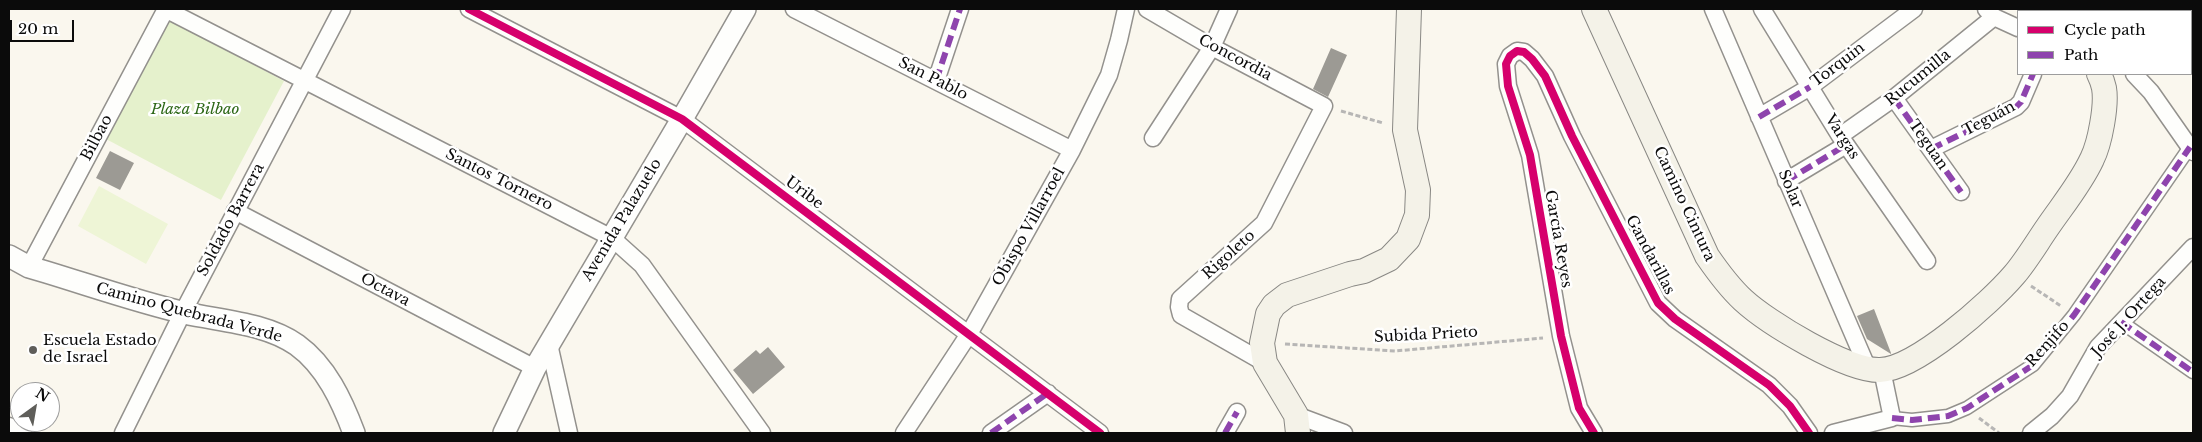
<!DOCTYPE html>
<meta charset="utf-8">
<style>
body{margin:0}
#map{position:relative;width:2202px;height:442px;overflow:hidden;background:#faf7ee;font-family:"Libre Baskerville",serif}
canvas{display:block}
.frame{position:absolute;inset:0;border:10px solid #0b0b0b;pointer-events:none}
.legend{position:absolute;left:2017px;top:10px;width:175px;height:65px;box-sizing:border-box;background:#fff;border:1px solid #9d9d9d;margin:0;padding:6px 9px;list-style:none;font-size:15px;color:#0b0b0b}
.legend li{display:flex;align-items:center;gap:10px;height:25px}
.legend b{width:25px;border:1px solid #9d9d9d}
.north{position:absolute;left:10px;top:382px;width:50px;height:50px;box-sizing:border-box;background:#fff;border:1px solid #9d9d9d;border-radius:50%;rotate:32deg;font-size:14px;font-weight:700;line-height:20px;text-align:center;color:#0b0b0b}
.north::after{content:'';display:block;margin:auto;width:18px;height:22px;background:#5f5e5a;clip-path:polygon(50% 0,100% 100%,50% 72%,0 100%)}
.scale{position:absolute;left:10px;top:20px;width:64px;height:22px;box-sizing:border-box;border:2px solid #0b0b0b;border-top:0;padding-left:6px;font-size:15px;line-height:18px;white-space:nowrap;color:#0b0b0b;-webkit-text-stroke:4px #fff;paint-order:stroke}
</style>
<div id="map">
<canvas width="2202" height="442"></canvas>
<div class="frame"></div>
<ul class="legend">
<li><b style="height:6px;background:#d6006c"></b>Cycle path</li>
<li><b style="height:6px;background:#8e44ad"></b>Path</li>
</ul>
<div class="north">N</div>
<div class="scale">20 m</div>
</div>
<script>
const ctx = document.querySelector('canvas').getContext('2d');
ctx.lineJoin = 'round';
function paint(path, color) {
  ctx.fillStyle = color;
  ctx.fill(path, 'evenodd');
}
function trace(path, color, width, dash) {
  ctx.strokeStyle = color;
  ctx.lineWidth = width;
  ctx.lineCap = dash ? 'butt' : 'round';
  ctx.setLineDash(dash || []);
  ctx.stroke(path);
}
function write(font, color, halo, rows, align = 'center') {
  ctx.font = font + ' "Libre Baskerville",serif';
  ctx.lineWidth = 5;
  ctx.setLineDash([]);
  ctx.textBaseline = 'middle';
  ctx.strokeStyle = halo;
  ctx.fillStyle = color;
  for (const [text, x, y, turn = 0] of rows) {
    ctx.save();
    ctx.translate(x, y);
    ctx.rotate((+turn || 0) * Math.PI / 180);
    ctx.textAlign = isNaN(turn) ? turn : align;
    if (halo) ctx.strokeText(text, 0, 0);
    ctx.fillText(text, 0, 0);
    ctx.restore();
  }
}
paint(new Path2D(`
 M169 20 284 81 221 200 106 139Z`), '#e5f1cc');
paint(new Path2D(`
 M99 186 168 224 146 264 78 226Z`), '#eef5d6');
paint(new Path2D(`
 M1331 48 1347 55 1328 97 1313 89Z
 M110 151 134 163 120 190 96 178Z
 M1874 309 1891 353V354L1867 339 1857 316Z
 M768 347 785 367 753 394 733 370 756 350 760 354Z`), '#9c9a94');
const pedestrian = new Path2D(`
 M2121 322 2193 372
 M1892 418 1912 420 1948 416 1967 408 2033 365 2074 315 2190 147`);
const minor = new Path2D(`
 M165 9 612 238 642 265 762 433
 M469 9 682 119 1100 433
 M794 9 1072 150
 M1147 9 1212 47 1324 106 1264 223 1180 299 1179 307 1181 315 1265 363
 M1713 9 1868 369
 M1762 9 1840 136 1927 261
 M1986 9 1994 17 2018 28
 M2134 74 2151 92 2193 152
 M936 81 960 9
 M1894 98 1961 192
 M1759 117 1810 87 1914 9
 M1840 136 1894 98 1994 17
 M1153 138 1212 47 1229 9
 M1931 149 2016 107 2021 102 2033 74
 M1786 181 1846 145
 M235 211 535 368
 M29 267 166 9
 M549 344 569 433
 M1296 415 1344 433
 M9 426 23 433
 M123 433 183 312 342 9
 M904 433 969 334 1072 150 1109 75 1119 40 1126 9
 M991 433 1048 393
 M1225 433 1237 412
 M1594 433 1579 408 1561 336 1530 155 1508 86 1506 64 1510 56 1517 51 1524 52 1532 59 1545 76 1572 136 1658 303 1675 319 1769 385 1790 406 1809 433
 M1833 433 1892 418 1882 370
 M2031 433 2052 416 2070 396 2098 347 2193 247`);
const tertiary = new Path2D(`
 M9 256 29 267 46 272C92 286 138 302 185 313 221 321 266 323 297 345 326 366 342 401 354 433
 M504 433 535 368 682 119 745 9`);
const secondary = new Path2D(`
 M1594 9 1707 256C1718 272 1729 287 1743 300 1768 323 1847 371 1880 370 1916 369 1990 303 2014 275 2026 261 2036 244 2047 228 2062 206 2081 183 2092 159 2100 143 2107 105 2104 88 2103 83 2101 78 2099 74
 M2080 9V11
 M1298 433 1296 415 1265 363 1262 343 1268 314 1274 305 1287 295 1350 274 1364 271 1389 259 1408 239 1417 215 1418 190 1405 130 1409 9`);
trace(pedestrian, '#93918d', 15);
trace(minor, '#93918d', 19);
trace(tertiary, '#93918d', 24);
trace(secondary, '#898884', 26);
trace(new Path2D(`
 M1341 111 1383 123
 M2031 286 2061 306
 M1285 344 1395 351 1543 338
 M1979 418 1999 433`), '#b7b6b5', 3, [5, 2.5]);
trace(pedestrian, '#fefefc', 12);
trace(minor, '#fefefc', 16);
trace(tertiary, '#fefefc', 21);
trace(secondary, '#f4f2e8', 24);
trace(new Path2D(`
 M936 81 960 9
 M1894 98 1961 192
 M1759 117 1810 87
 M1931 149 2016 107 2021 102 2033 74
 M1786 181 1846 145
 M2121 322 2193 372
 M1892 418 1912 420 1948 416 1967 408 2033 365 2074 315 2190 147
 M991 433 1048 393
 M1225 433 1237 412`), '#8e44ad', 6, [12, 6]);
trace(new Path2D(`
 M469 9 682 119 1100 433
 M1594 433 1579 408 1561 336 1530 155 1508 86 1506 64 1510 56 1517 51 1524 52 1532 59 1545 76 1572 136 1658 303 1675 319 1769 385 1790 406 1809 433`), '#d6006c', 8);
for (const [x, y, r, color] of [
 [33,350,5,"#5f5e5a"]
]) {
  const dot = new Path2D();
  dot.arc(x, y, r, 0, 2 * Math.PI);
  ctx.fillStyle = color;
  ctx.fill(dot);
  trace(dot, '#fff', 2);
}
write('15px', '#0b0b0b', '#fff', [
 ["Concordia",1235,58,28],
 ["Torquin",1838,65,-37],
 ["Rucumilla",1918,78,-39],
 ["San Pablo",933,79,27],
 ["Teguán",1989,119,-28],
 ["Vargas",1842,137,57],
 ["Bilbao",97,138,-62],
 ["Teguan",1928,145,55],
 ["Santos Tornero",499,180,27],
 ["Solar",1790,189,67],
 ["Uribe",804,193,37],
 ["Camino Cintura",1684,204,65],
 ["Soldado Barrera",231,220,-62],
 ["Avenida Palazuelo",622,220,-59],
 ["Obispo Villarroel",1029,227,-61],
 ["García Reyes",1558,239,80],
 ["Rigoleto",1229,255,-42],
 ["Gandarillas",1650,255,62],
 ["Octava",385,290,28],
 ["Camino Quebrada Verde",189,313,15],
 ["José J. Ortega",2129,317,-48],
 ["Subida Prieto",1426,335,-3],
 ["Renjifo",2048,344,-48]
]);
write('italic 15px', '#2d6717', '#fff', [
 ["Plaza Bilbao",195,110]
]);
write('15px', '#0b0b0b', '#fff', [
 ["Escuela Estado",43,341],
 ["de Israel",43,358]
], 'left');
</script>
